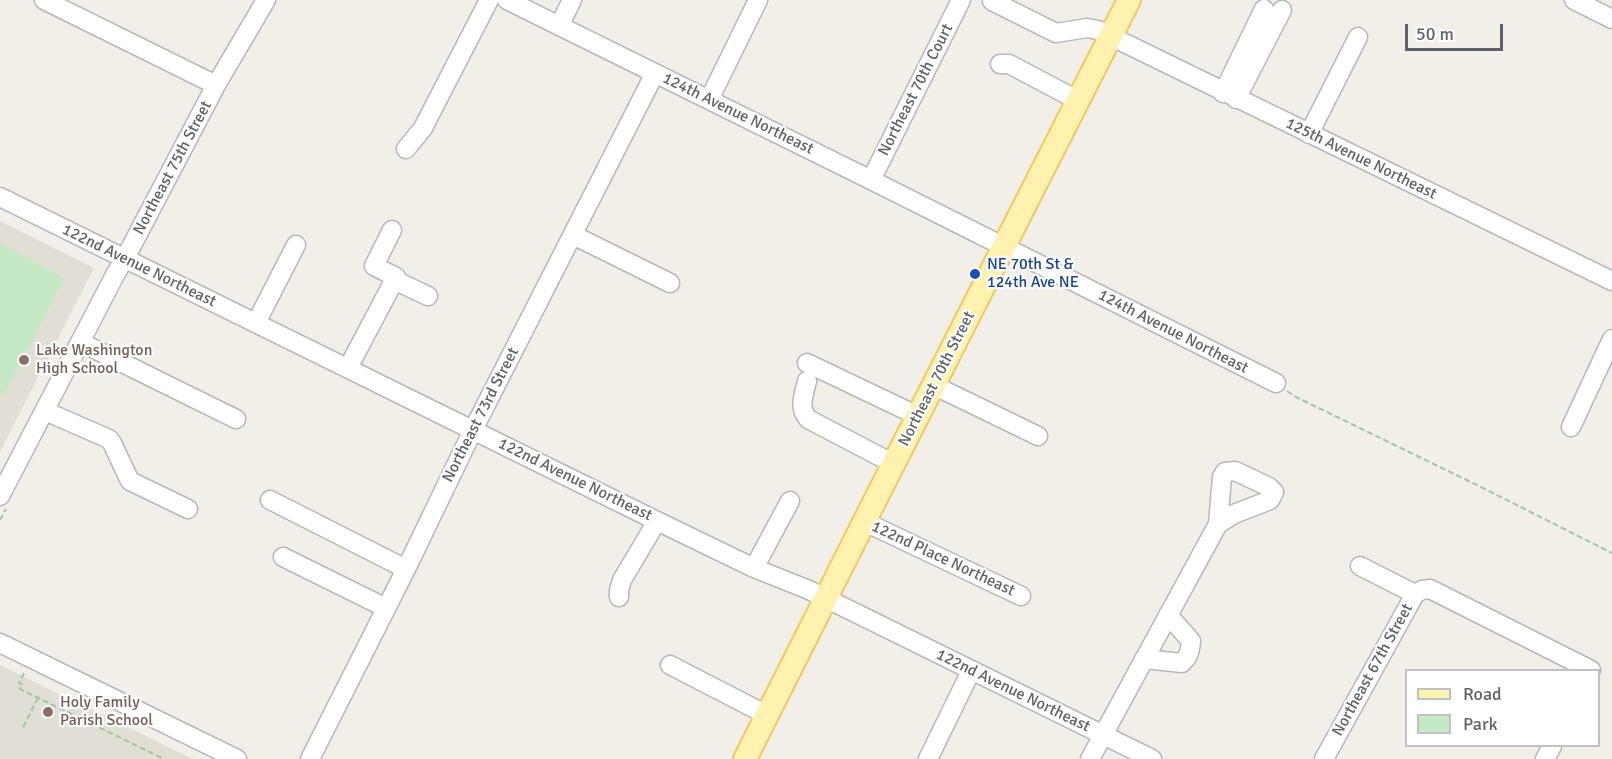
<!DOCTYPE html>
<style>
body{margin:0}
#map{position:relative;width:1612px;height:759px;overflow:hidden;background:#f1efe8;font-family:Signika,sans-serif}
canvas{display:block}
.legend{position:absolute;left:1405px;top:669px;width:195px;height:78px;box-sizing:border-box;background:#fff;border:2px solid #bfc1c3;margin:0;padding:8px 10px;list-style:none;font-size:18px;color:#5f6368}
.legend li{display:flex;align-items:center;gap:12px;height:30px}
.legend b{width:30px;border:2px solid #bfc1c3}
.scale{position:absolute;left:1405px;top:24px;width:98px;height:27px;box-sizing:border-box;border:3px solid #5f6368;border-top:0;padding-left:8px;font-size:18px;line-height:21px;white-space:nowrap;color:#5f6368;-webkit-text-stroke:4px #fff;paint-order:stroke}
</style>
<div id="map">
<canvas width="1612" height="759"></canvas>
<ul class="legend">
<li><b style="height:8px;background:#fff2af"></b>Road</li>
<li><b style="height:16px;background:#c5e8c5"></b>Park</li>
</ul>
<div class="scale">50 m</div>
</div>
<script>
const ctx = document.querySelector('canvas').getContext('2d');
ctx.lineJoin = 'round';
function paint(path, color) {
  ctx.fillStyle = color;
  ctx.fill(path, 'evenodd');
}
function trace(path, color, width, dash) {
  ctx.strokeStyle = color;
  ctx.lineWidth = width;
  ctx.lineCap = dash ? 'butt' : 'round';
  ctx.setLineDash(dash || []);
  ctx.stroke(path);
}
function write(font, color, halo, rows, align = 'center') {
  ctx.font = font + ' Signika,sans-serif';
  ctx.lineWidth = 4.5;
  ctx.setLineDash([]);
  ctx.textBaseline = 'middle';
  ctx.strokeStyle = halo;
  ctx.fillStyle = color;
  for (const [text, x, y, turn = 0] of rows) {
    ctx.save();
    ctx.translate(x, y);
    ctx.rotate((+turn || 0) * Math.PI / 180);
    ctx.textAlign = isNaN(turn) ? turn : align;
    if (halo) ctx.strokeText(text, 0, 0);
    ctx.fillText(text, 0, 0);
    ctx.restore();
  }
}
paint(new Path2D(`
 M0 221 94 268 0 452Z
 M0 665 193 759H0Z`), '#e1ded6');
paint(new Path2D(`
 M0 243 60 275 63 282 4 394 0 392Z`), '#c5e8c5');
const minor = new Path2D(`
 M44 0 216 85
 M507 0 871 180 1276 383
 M1574 0 1612 19
 M992 1 1056 33 1087 28 1098 30 1612 281
 M559 26 572 0
 M1000 64H1009L1079 101
 M1223 93 1264 9
 M1236 99 1282 10
 M709 100 758 0
 M1309 134 1358 37
 M406 149 423 128 489 0
 M871 180 961 0
 M0 197 657 521 754 568 809 590 1152 759
 M573 235 670 283
 M394 280 428 296
 M256 323 296 245
 M80 342 236 419
 M807 363 918 416
 M348 368 396 277 374 266 392 230
 M807 381C804 394 798 408 808 419L894 464
 M933 385 1038 436
 M45 411 109 439 112 443 130 481 188 509
 M1571 427 1612 339
 M0 496 115 275 131 247 216 85 266 0
 M270 500 406 569
 M865 522 1021 596
 M283 557 386 608
 M1360 566 1415 594
 M754 568 790 501
 M619 597V590L622 580 657 521
 M0 643 237 759
 M1144 659 1182 663C1189 656 1190 651 1191 641L1168 615
 M670 665 767 715
 M310 759 406 569 473 430 655 73
 M928 759 971 671
 M1090 759 1218 524 1222 477 1225 472 1235 471 1269 487 1274 492 1270 500 1234 514 1218 524
 M1324 759 1415 594 1422 590 1430 589 1591 670
 M1545 759 1552 746`);
const major = new Path2D(`
 M745 759C871 505 1002 253 1129 0`);
trace(minor, '#b5b8bc', 21);
trace(major, '#f2c960', 26);
trace(new Path2D(`
 M1287 391 1294 396 1483 488 1612 553
 M0 520 6 509
 M24 673 19 683 22 684 20 689 164 759
 M23 727 38 698`), '#9cc7a9', 2, [6, 3]);
trace(minor, '#fff', 18);
trace(major, '#fff2af', 22);
for (const [x, y, r, color] of [
 [975,274,6,"#1a4fb4"],
 [24,360,6,"#8d6e63"],
 [48,712,6,"#8d6e63"]
]) {
  const dot = new Path2D();
  dot.arc(x, y, r, 0, 2 * Math.PI);
  ctx.fillStyle = color;
  ctx.fill(dot);
  trace(dot, '#fff', 2);
}
write('16px', '#5f6368', '#fff', [
 ["Northeast 70th Court",916,90,-63],
 ["124th Avenue Northeast",738,114,26],
 ["125th Avenue Northeast",1361,159,26],
 ["Northeast 75th Street",173,168,-62],
 ["122nd Avenue Northeast",139,266,26],
 ["124th Avenue Northeast",1173,332,27],
 ["Northeast 70th Street",937,379,-63],
 ["Northeast 73rd Street",481,415,-63],
 ["122nd Avenue Northeast",575,480,26],
 ["122nd Place Northeast",943,559,25],
 ["Northeast 67th Street",1373,670,-61],
 ["122nd Avenue Northeast",1013,691,26]
]);
write('16px', '#164399', '#fff', [
 ["NE 70th St &",987,265],
 ["124th Ave NE",987,283]
], 'left');
write('16px', '#785e54', '#fff', [
 ["Lake Washington",36,351],
 ["High School",36,369],
 ["Holy Family",60,703],
 ["Parish School",60,721]
], 'left');
</script>
